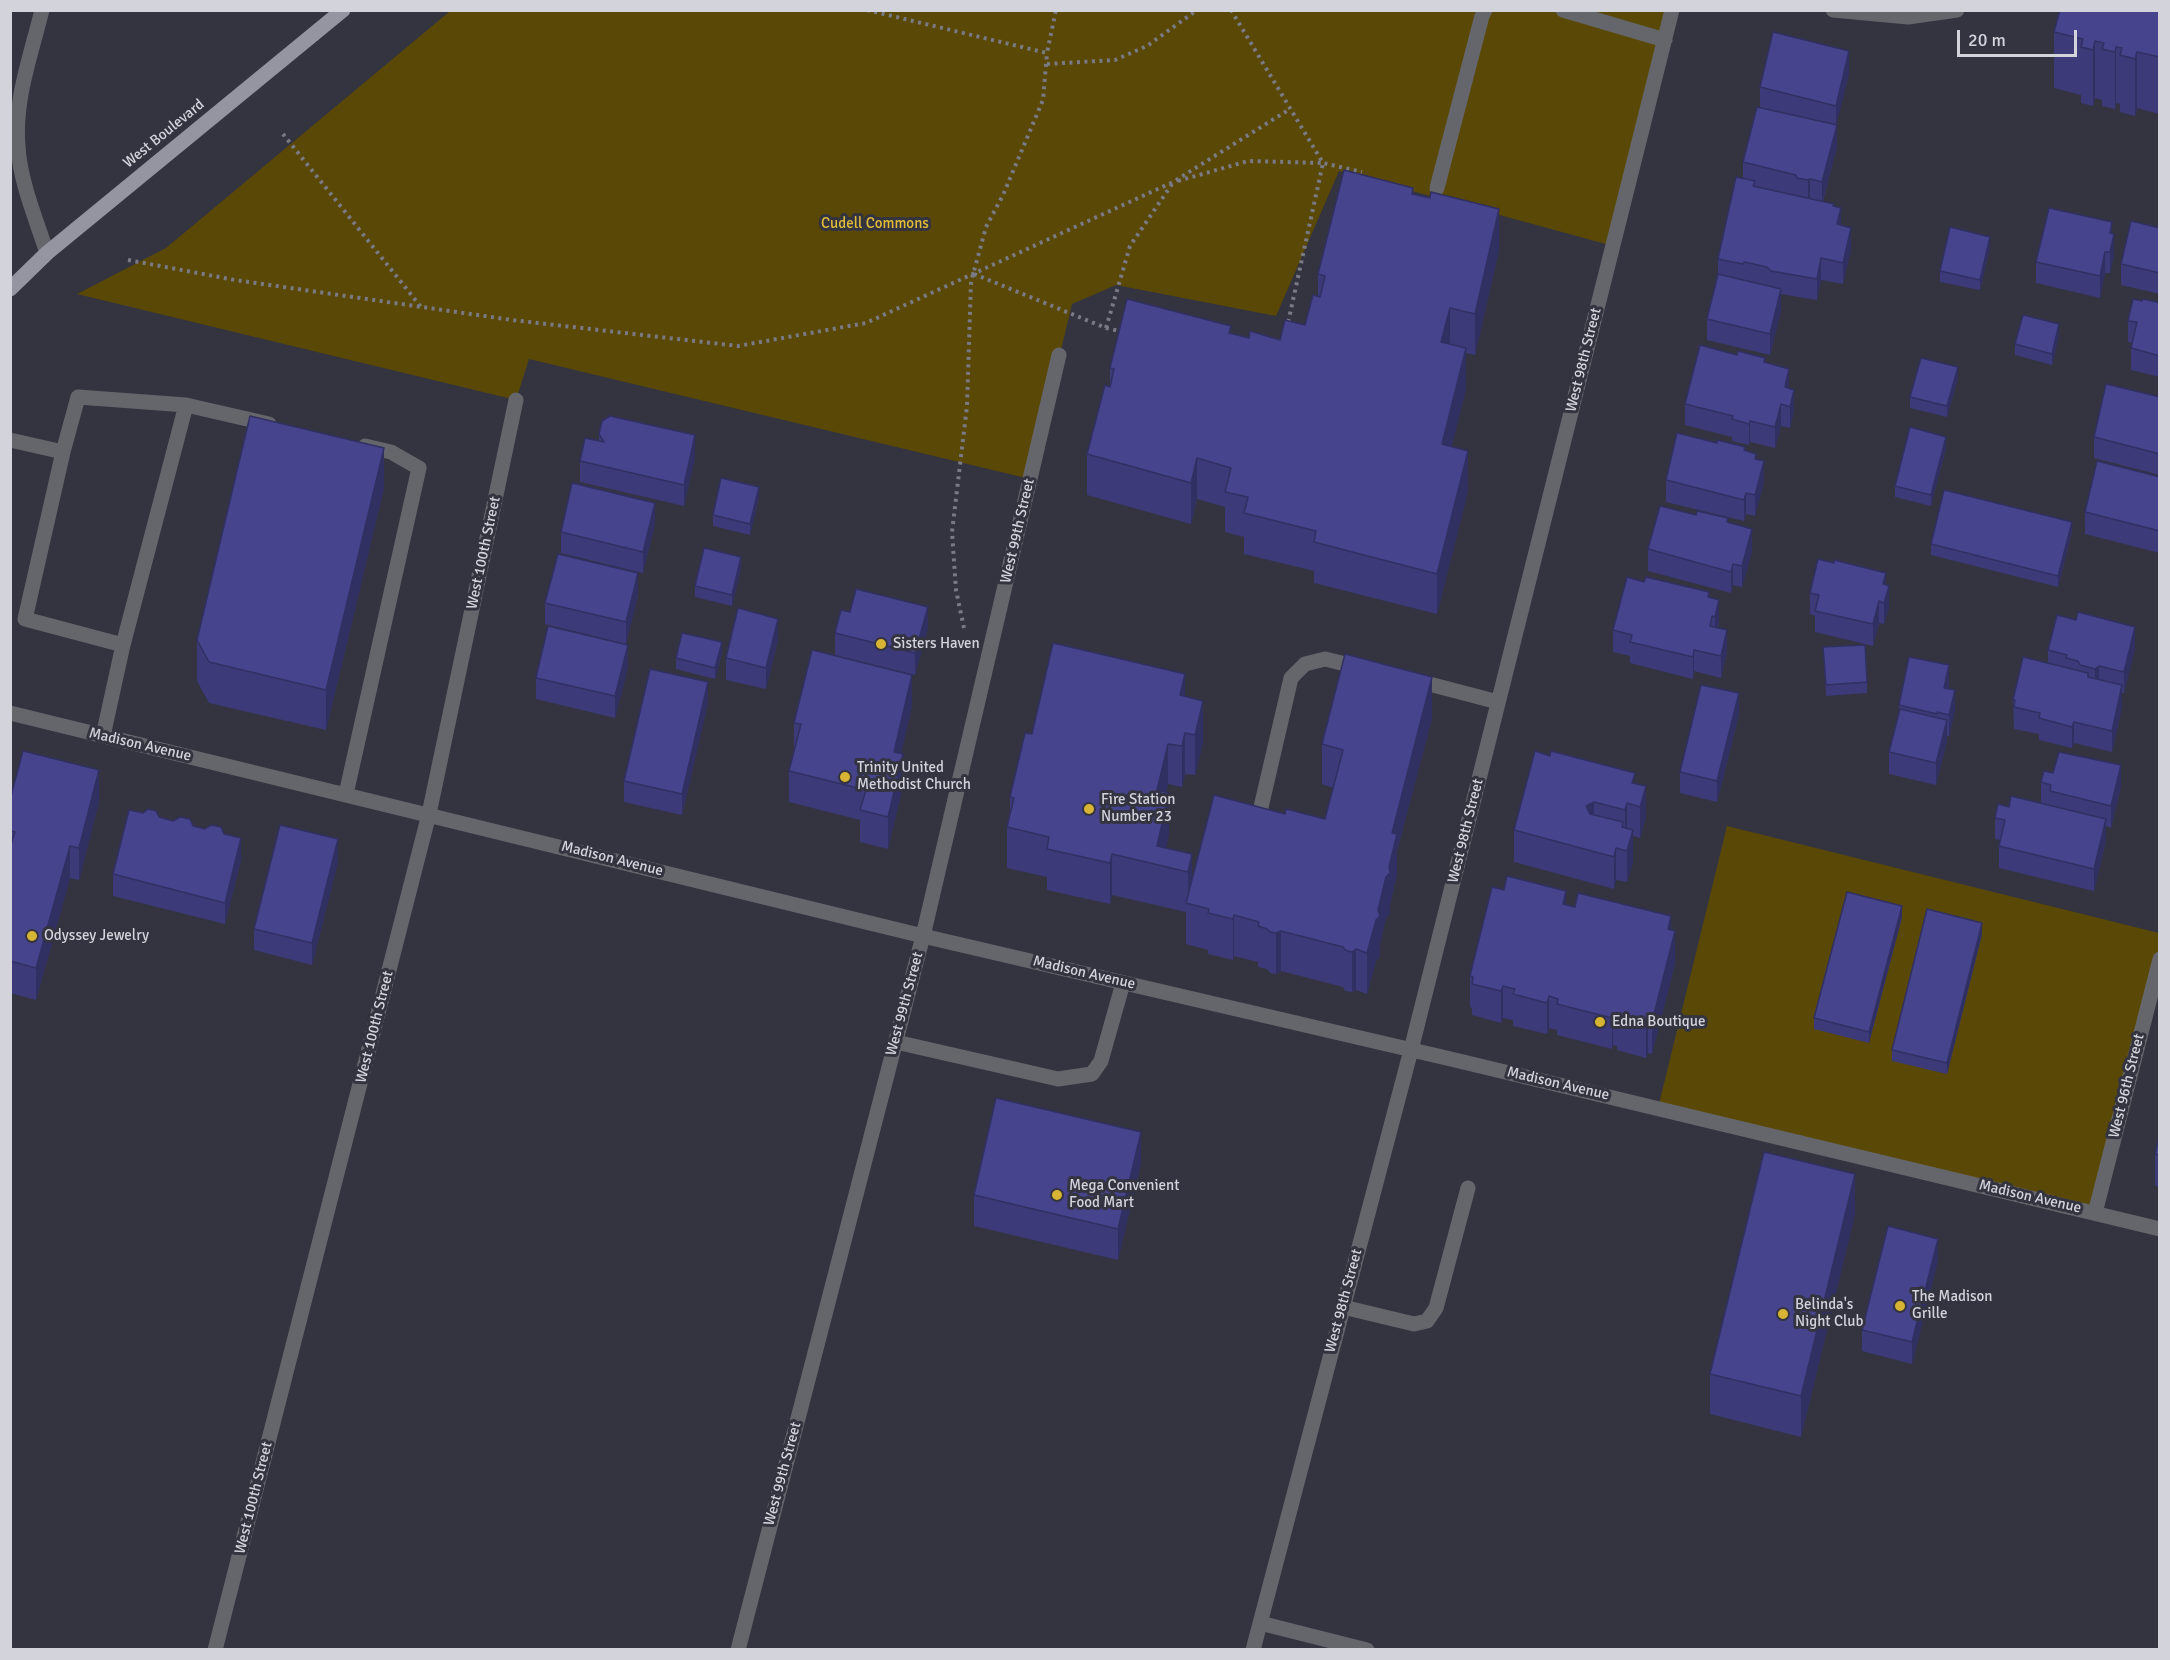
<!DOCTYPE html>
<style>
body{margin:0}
#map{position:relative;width:2170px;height:1660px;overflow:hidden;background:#333440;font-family:Signika,sans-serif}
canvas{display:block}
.frame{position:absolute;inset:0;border:12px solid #d2d3db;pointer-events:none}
.scale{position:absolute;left:1957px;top:30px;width:120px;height:27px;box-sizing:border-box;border:3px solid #d2d3db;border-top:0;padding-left:8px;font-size:18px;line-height:21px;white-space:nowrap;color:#d2d3db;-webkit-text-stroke:4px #333440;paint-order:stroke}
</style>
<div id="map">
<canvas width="2170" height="1660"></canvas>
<div class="frame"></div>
<div class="scale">20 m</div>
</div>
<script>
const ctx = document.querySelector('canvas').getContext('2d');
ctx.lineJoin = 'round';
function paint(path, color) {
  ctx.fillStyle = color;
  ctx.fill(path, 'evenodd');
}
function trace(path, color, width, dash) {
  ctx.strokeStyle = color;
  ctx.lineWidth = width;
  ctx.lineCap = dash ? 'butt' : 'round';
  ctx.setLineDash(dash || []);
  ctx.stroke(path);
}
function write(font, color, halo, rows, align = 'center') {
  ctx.font = font + ' Signika,sans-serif';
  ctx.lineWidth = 6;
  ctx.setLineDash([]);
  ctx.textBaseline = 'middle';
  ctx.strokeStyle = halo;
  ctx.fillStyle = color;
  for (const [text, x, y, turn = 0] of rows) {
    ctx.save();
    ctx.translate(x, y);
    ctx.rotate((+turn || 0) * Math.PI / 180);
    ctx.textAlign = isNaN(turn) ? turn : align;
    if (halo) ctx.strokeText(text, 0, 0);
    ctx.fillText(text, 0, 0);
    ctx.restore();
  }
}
paint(new Path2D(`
 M449 12V11H1672L1613 246 1339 171 1276 316 1116 285 1072 304 1030 479 529 359 516 400 77 294 166 248Z
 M1727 826 2159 933V959L2095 1213 1658 1108Z`), '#5a4806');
trace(new Path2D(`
 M867 10 1047 53 1056 10
 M1231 10 1323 163 1362 172
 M1047 64 1115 60 1147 46 1197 10
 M283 134 421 307
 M1178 181 1248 161 1323 163 1288 323
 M128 260 235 280 512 320 738 346 866 323 1173 182 1290 109
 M974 274 1106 328 1124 332
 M1106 328 1130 246 1172 184
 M964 628 956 590 952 532 967 406 971 282 986 227 1003 195 1043 100 1047 53`), '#797a84', 4, [3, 4.5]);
trace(new Path2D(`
 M42 10C31 55 14 100 18 146 20 182 36 219 47 253
 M1563 10 1665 40
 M1833 10 1908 17 1957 10
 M1437 188 1482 16 1485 10
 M10 440 63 452 25 619 123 645 103 736
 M63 452 78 397 186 405
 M123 645 186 405 269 424
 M1414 680 1498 702
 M10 713 923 936 1455 1060 2160 1229
 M346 794 419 468 391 452 365 446
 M1258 820 1291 678 1305 664 1325 659 1362 668
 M896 1042 1058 1079 1092 1074 1101 1061 1123 983
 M2095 1213 2160 959
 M1343 1307 1414 1324 1427 1321 1436 1308 1468 1188
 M1260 1623 1367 1650
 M215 1650 429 814 516 400
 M738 1650 923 936 1059 355
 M1253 1650 1411 1050 1672 10`), '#65666c', 15);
trace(new Path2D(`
 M10 289 47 253 343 10`), '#9495a1', 15);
paint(new Path2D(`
 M2160 10V114L2137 108 2135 116 2120 112V104L2116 103 2115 109 2102 106V100L2095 98 2093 106 2081 103V95L2054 88V32Z
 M1849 73 1836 125 1837 146 1823 201 1834 207 1851 249 1843 284 1821 280 1817 300 1781 294V311L1770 355 1707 340V319L1718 274V259L1743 179V162L1760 107V87Z
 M1413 194 1499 250 1475 355 1466 353V389L1451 447 1468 491 1437 614 1314 583V571L1244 554V537L1225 532V507L1197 499 1191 524 1087 495V454L1110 387V368L1231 333 1249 338 1280 340 1305 325 1318 296V274Z
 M2160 228V294L2121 285V264Z
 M2112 233 2114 255 2110 273H2105L2100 298 2036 283V262Z
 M1990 248 1980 290 1940 282V271Z
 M2160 303V377L2131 370V348L2132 343 2128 342V321Z
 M2059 335 2052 365 2015 355V344Z
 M1765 363 1789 388 1794 411 1790 428 1781 426 1775 448 1750 442 1749 445 1732 441V437L1685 425V404Z
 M1958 378 1947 417 1910 408V397Z
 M2160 397V475L2094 458V437Z
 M599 434 695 457 684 506 580 482V461L599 441Z
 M1946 448 1931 506 1895 497V486Z
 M1745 450 1756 459 1764 482 1755 516 1746 514 1744 521 1666 502V480Z
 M2160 477V553L2085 534V512Z
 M384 488 326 730 209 703 197 681V640Z
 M759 497 750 535 713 526V515Z
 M1728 522 1752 551 1742 587 1733 585 1731 593 1648 571V549Z
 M655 524 643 573 561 553V532Z
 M2072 532 2058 587 1931 555V544Z
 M741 568 732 606 695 597V586Z
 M1886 585 1889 607 1884 624 1879 623 1873 646 1815 632V616L1810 614V593Z
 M638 595 626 644 545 624V603Z
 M1709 597 1719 621 1718 628 1727 652 1721 678 1694 671 1693 679 1630 663V656L1613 652V630Z
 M2076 620 2135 648 2124 693H2122V707L2112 752 2074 743 2072 748 2039 740V734L2014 729 2013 700 2048 663V650Z
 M928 628 915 675 835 655V633Z
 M778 640 766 689 726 680V658Z
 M1823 647 1867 682V693L1826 696Z
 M722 653 715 679 676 669V658Z
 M628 667 615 718 536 699V678Z
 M1949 687V689L1955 711 1949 736H1947V741L1936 785 1889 774V752L1899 714V705Z
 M1185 696 1203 742 1195 775 1185 774 1182 787 1168 784 1166 792 1169 834 1166 848 1192 854V880L1285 814 1325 819 1333 788 1322 784V744L1432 718 1397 851V875L1390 904V914L1386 918 1380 943V957L1376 961 1367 994 1356 990 1352 992 1345 991 1343 987 1281 971 1276 974 1270 973 1267 969 1258 967V962L1234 956 1233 960 1208 954V950L1186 944V912L1112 895 1110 904 1047 890V877L1007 868V827L1010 816V797L1032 734Z
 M708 703 682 815 624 802V781Z
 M912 706 901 753 903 785 888 849 860 842V820L789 802V771L794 752V723Z
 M1739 714 1717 802 1680 793V772Z
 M1550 756 1635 784 1646 818 1640 838 1633 836V862L1627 882 1616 880 1614 889 1514 862V830Z
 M2041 782 2121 786 2111 828 2106 826V841L2094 891 1999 868V846L2000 840 1995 839V818L2009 807 2041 804Z
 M10 800 99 801 79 880 70 878 36 1000 10 993Z
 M159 817 224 834 241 860 225 924 113 896V874Z
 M338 861 312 965 254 950V929Z
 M1566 905 1671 930 1675 963 1652 1054 1648 1053 1646 1058 1617 1050V1046L1613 1045 1612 1049 1557 1035V1030L1549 1028 1547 1034 1513 1026V1020L1503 1018 1501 1023 1472 1015V1008L1470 1007V976Z
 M1902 917 1869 1043 1814 1029V1018Z
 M1982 934 1947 1074 1892 1061V1050Z
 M2160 1134V1187L2155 1186V1154Z
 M1141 1163 1118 1260 974 1226V1195Z
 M1855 1214 1801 1437 1710 1414V1374Z
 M1938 1260 1912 1364 1862 1351V1330Z`), '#3c3a79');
paint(new Path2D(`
 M2095 41V98L2093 106V50Z
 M2116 47V103L2115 109V52Z
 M1849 51V73L1836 127V106Z
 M2137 52V108L2135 116V59Z
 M1837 125V146L1822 203V182Z
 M1810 179V200L1808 202V180Z
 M1841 208V230L1837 224Z
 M1499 209V250L1475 355V314Z
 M2112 222V242L2114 234V255L2110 273V233Z
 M1851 228V249L1843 284V263Z
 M1990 237V248L1980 290V280Z
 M2105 252V273L2100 298V276Z
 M1821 258V280L1817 300V279Z
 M1781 289V311L1770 355V334Z
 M1450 308V349L1441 342Z
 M2059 324V335L2052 365V354Z
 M1466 348V389L1442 485V444Z
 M1958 367V378L1947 417V406Z
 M1789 369V391L1785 387Z
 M1794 390V411L1790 428V407Z
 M1781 404V426L1775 448V427Z
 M1750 421V442L1749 445V424Z
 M695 435V457L684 506V485Z
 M1946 437V448L1931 506V495Z
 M384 448V488L326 730V690Z
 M1468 451V491L1437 614V574Z
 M1197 458V499L1191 524V483Z
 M1764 461V482L1755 516V495Z
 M759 487V497L750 535V524Z
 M1746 493V514L1744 521V500Z
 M655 503V524L643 573V552Z
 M2072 522V532L2058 587V576Z
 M1752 529V551L1742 587V566Z
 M741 557V568L732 606V595Z
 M1733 564V585L1731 593V572Z
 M638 573V595L626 644V622Z
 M1886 573V594L1883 584Z
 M1889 586V607L1884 624V603Z
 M1719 600V621L1715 638V617Z
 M1879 601V623L1873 646V624Z
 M928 607V628L915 675V653Z
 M778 619V640L766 689V668Z
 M2135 627V648L2124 693V672Z
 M1727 630V652L1721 678V656Z
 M722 642V653L715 679V668Z
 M628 645V667L615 718V696Z
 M1694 650V671L1693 679V657Z
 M1949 665V687L1944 709V688Z
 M2099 666V687L2095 690V669Z
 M1185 674V715L1180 695Z
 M912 675V706L894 783V752Z
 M1432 677V718L1397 851V875L1390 904V914L1386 918 1380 943V957L1376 961 1367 994V953L1389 867 1392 833Z
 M708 682V703L682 815V794Z
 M2122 685V707L2112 752V731Z
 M1955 690V711L1949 736V715Z
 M1739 693V714L1717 802V781Z
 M1203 701V742L1195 775V735Z
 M1947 720V741L1936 785V763Z
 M2074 722V743L2072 748V727Z
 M1185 733V774L1182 787V746Z
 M1168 744V784L1157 831V790Z
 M903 754V785L888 849V817Z
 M2121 765V786L2111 828V806Z
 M99 770V801L79 880V848Z
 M1646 786V818L1640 838V807Z
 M1169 793V834L1162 866 1157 846Z
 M1594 802V833L1586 806Z
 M1627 803V834L1625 841V810Z
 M2106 819V841L2094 891V869Z
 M1633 830V862L1627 882V851Z
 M241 838V860L225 924V903Z
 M338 839V861L312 965V943Z
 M70 846V878L36 1000V968Z
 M1616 848V880L1614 889V857Z
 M1112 854V895L1110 904V863Z
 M1192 854V895L1188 904V872Z
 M1566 891V923L1563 904Z
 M1902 906V917L1869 1043V1032Z
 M1234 915V956L1233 960V919Z
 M1671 916V947L1675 931V963L1652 1054V1022L1668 929Z
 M1982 923V934L1947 1074V1063Z
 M1281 931V971L1276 974V933Z
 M1356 949V990L1352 992V952Z
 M1503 986V1018L1501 1023V991Z
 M1549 996V1028L1547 1034V1003Z
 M1613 1013V1045L1612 1049V1018Z
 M1648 1021V1053L1646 1058V1026Z
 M1141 1132V1163L1118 1260V1229Z
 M1855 1174V1214L1801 1437V1396Z
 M1938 1239V1260L1912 1364V1342Z`), '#313063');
const building = new Path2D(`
 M2060 10H2160V57L2137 52 2135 59 2120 55 2122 48 2116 47 2115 52 2102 49 2104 43 2095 41 2093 50 2081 47 2083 39 2054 32Z
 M1773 32 1849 51 1836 106 1760 87Z
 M1757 107 1837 125 1822 182 1810 179 1808 180 1797 178 1796 175 1743 162Z
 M1344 170 1413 188 1412 194 1430 198 1431 192 1499 209 1475 314 1450 308 1441 342 1466 348 1442 444 1468 451 1437 574 1314 542 1316 531 1244 513 1248 497 1225 492 1231 468 1197 458 1191 483 1087 454 1105 385 1110 387 1114 369 1110 368 1127 299 1231 326 1229 333 1249 338 1250 331 1280 340 1285 320 1305 325 1313 295 1320 297 1325 276 1318 274Z
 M1736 177 1755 181 1753 186 1834 204 1833 206 1841 208 1837 224 1851 228 1843 263 1821 258 1817 279 1771 271 1767 267 1744 262 1743 264 1718 259Z
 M2049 208 2112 222 2110 233 2114 234 2110 252H2105L2100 276 2036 262Z
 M2131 221 2160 228V273L2121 264Z
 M1950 227 1990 237 1980 280 1940 271Z
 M1718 274 1781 289 1770 334 1707 319Z
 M2133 299 2142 301 2143 299 2160 303V356L2131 348 2137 322 2128 321Z
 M2023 315 2059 324 2052 354 2015 344Z
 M1700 345 1737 355 1738 351 1765 358 1764 362 1789 369 1785 387 1794 390 1790 407 1781 404 1775 427 1750 421 1749 424 1732 419 1733 416 1685 404Z
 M1921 358 1958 367 1947 406 1910 397Z
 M2106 384 2160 397V454L2094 437Z
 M250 416 384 448 326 690 209 662 197 640Z
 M610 416 695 435 684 485 580 461 585 438 604 442 599 434 602 421Z
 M1910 427 1946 437 1931 495 1895 486Z
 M1677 433 1717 443V440L1745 447 1744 450 1756 454 1755 459 1764 461 1755 495 1746 493 1744 500 1666 480Z
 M2097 461 2160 477V531L2085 512Z
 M721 478 759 487 750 524 713 515Z
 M572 483 655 503 643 552 561 532Z
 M1944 490 2072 522 2058 576 1931 544Z
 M1660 506 1696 515 1697 511 1728 518 1727 522 1752 529 1742 566 1733 564 1731 572 1648 549Z
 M704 548 741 557 732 595 695 586Z
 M558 554 638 573 626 622 545 603Z
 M1818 559 1834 563V560L1886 573 1883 584 1889 586 1884 603 1879 601 1873 624 1815 611 1819 595 1810 593Z
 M1627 577 1644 582 1646 577 1709 592 1708 597 1719 600 1715 617 1712 616 1710 626 1727 630 1721 656 1694 650 1693 657 1630 642 1632 635 1613 630Z
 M856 589 928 607 915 653 835 633 841 610 850 612Z
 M738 608 778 619 766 668 726 658Z
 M2078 612 2135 627 2124 672 2099 666 2095 669 2080 665 2078 661 2066 658 2067 655 2048 650 2057 615 2076 620Z
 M548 626 628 645 615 696 536 678Z
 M682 633 722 642 715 668 676 658Z
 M1053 643 1185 674 1180 695 1203 701 1195 735 1185 733 1182 746 1168 744 1157 790 1169 793 1157 846 1192 854 1188 872 1112 854 1110 863 1047 849 1049 837 1007 827 1014 798 1010 797 1025 733 1032 734Z
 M1865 645 1867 682 1826 685 1823 647Z
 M812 650 912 675 894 752 903 754 888 817 860 810 866 790 789 771 801 724 794 723Z
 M1345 654 1432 677 1392 833 1397 834 1389 867 1390 873 1386 877 1378 910 1380 916 1376 920 1367 953 1356 949 1352 952 1345 950 1343 947 1281 931 1276 933 1270 932 1267 929 1258 926 1259 922 1234 915 1233 919 1208 913 1209 909 1186 903 1214 795 1285 814 1286 809 1325 819 1343 750 1322 744Z
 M1909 657 1949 665 1944 688 1955 690 1949 715 1937 712V714L1899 705Z
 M2023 657 2088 673V677L2122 685 2112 731 2074 722 2072 727 2039 718 2040 713 2014 707 2015 700H2013Z
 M650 669 708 682 682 794 624 781Z
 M1701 685 1739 693 1717 781 1680 772Z
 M1900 709 1947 720 1936 763 1889 752Z
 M23 751 99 770 79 848 70 846 36 968 10 961V847L15 832 10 831V800Z
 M1535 751 1550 756 1551 751 1635 773 1632 783 1646 786 1640 807 1627 803 1625 810 1594 802 1586 806 1590 814 1623 822 1622 827 1633 830 1627 851 1616 848 1614 857 1514 830Z
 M2059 752 2121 765 2111 806 2050 791 2051 785 2041 782 2044 771 2053 773Z
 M2011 796 2106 819 2094 869 1999 846 2005 820 1995 818 1998 804 2009 807Z
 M148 809 156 811 159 817 173 821 180 817 190 819 193 826 205 829 211 825 221 827 224 834 241 838 225 903 113 874 129 810 143 813Z
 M280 825 338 839 312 943 254 929Z
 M1507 876 1566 891 1563 904 1575 907 1578 893 1671 916 1668 929 1675 931 1652 1022 1648 1021 1646 1026 1617 1019 1618 1014 1613 1013 1612 1018 1557 1004 1558 999 1549 996 1547 1003 1513 994 1515 989 1503 986 1501 991 1472 984 1473 977 1470 976 1492 887 1504 890Z
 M1847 892 1902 906 1869 1032 1814 1018Z
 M1927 909 1982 923 1947 1063 1892 1050Z
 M996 1098 1141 1132 1118 1229 974 1195Z
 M2160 1134V1155L2155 1154Z
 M1764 1152 1855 1174 1801 1396 1710 1374Z
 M1888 1226 1938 1239 1912 1342 1862 1330Z`);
paint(building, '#46448d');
trace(building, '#313063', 1.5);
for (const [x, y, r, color] of [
 [881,644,6,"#d8b434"],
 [845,777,6,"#d8b434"],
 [1089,809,6,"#d8b434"],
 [32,936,6,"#d8b434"],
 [1600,1022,6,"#d8b434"],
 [1057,1195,6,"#d8b434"],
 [1900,1306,6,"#d8b434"],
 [1783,1314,6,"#d8b434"]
]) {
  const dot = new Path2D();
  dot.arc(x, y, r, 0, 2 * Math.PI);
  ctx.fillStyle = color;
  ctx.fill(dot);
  trace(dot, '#333440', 2);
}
write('15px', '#d2d3db', '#333440', [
 ["West Boulevard",164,134,-39],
 ["West 98th Street",1584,360,-76],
 ["West 99th Street",1018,531,-77],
 ["West 100th Street",484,553,-78],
 ["Madison Avenue",140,745,13],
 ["West 98th Street",1466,831,-76],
 ["Madison Avenue",612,859,14],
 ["Madison Avenue",1084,973,13],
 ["West 99th Street",905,1004,-75],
 ["West 100th Street",375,1027,-76],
 ["Madison Avenue",1558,1084,13],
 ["West 96th Street",2127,1086,-76],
 ["Madison Avenue",2030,1197,13],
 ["West 98th Street",1344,1301,-75],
 ["West 99th Street",783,1474,-75],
 ["West 100th Street",254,1498,-76]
]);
write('15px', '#e3bd38', '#333440', [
 ["Cudell Commons",875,224]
]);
write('15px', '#d2d3db', '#333440', [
 ["Sisters Haven",893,644],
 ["Trinity United",857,768],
 ["Methodist Church",857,785],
 ["Fire Station",1101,800],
 ["Number 23",1101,817],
 ["Odyssey Jewelry",44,936],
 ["Edna Boutique",1612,1022],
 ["Mega Convenient",1069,1186],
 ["Food Mart",1069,1203],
 ["The Madison",1912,1297],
 ["Grille",1912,1314],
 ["Belinda's",1795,1305],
 ["Night Club",1795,1322]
], 'left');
</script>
